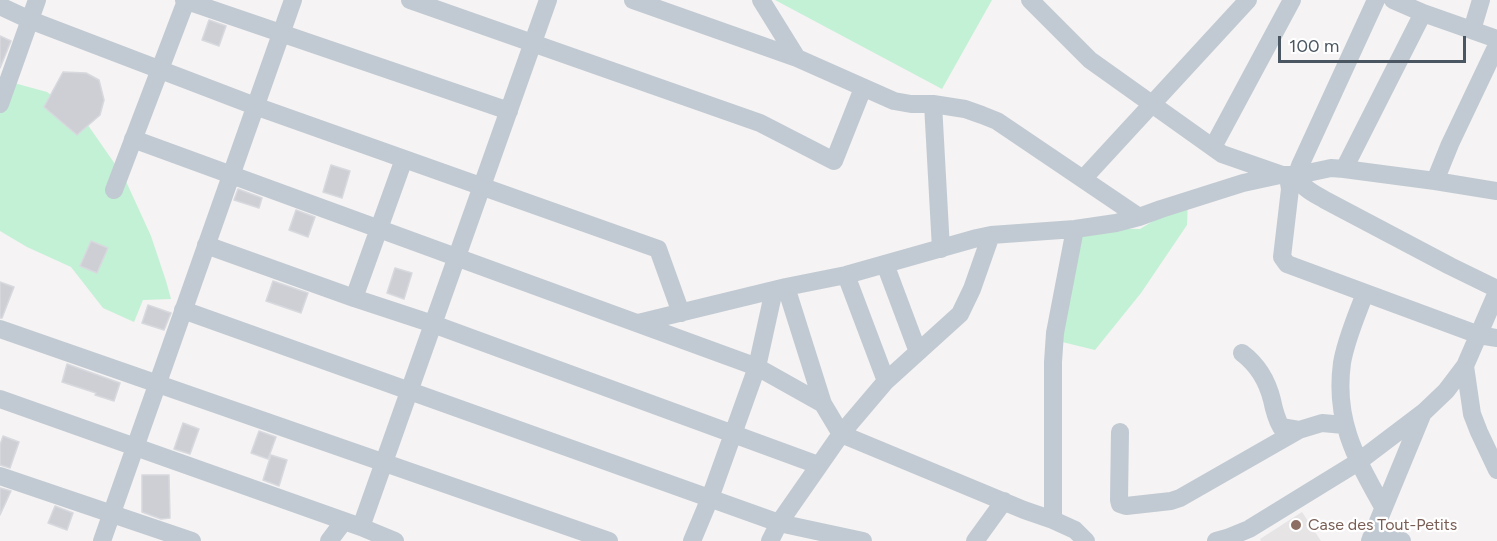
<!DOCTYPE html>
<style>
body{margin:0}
#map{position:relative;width:1497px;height:541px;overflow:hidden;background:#f5f3f3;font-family:Figtree,sans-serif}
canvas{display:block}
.scale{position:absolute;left:1278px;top:36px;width:188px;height:27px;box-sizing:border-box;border:3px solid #4a5661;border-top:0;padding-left:8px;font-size:18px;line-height:21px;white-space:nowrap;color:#4a5661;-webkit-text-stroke:4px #fff;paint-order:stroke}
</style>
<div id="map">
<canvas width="1497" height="541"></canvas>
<div class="scale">100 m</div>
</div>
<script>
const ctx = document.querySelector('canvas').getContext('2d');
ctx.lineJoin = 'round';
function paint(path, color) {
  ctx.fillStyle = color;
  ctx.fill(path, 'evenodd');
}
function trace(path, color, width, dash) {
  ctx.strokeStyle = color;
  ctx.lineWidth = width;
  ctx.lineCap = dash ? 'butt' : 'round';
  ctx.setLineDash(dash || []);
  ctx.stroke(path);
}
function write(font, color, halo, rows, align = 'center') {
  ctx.font = font + ' Figtree,sans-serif';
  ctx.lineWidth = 4.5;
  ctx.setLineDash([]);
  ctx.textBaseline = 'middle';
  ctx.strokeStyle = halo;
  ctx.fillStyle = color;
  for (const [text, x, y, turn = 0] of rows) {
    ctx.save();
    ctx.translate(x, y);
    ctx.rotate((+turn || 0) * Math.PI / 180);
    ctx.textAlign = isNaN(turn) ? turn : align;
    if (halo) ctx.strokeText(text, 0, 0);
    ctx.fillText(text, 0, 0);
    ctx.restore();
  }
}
paint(new Path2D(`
 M1302 512 1321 541H1261L1260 539Z`), '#e6e4e5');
paint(new Path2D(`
 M775 0H992L942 89Z
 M0 83H14L47 92 83 118 124 177 151 236 166 281 171 299 143 300 134 322 103 308 71 267 27 247 0 231Z
 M1188 200 1187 225 1141 293 1095 350 1054 340 1084 228 1140 229Z`), '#c3f1d5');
const building = new Path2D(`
 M209 20 226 26 219 46 202 40Z
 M0 36 11 41 0 68Z
 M63 72 86 73 99 80 104 100 100 115 77 135 44 107Z
 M331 165 350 171 342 198 323 192Z
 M238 189 262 198 259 208 234 200Z
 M296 210 315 217 308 237 289 230Z
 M91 241 108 248 97 273 80 266Z
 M395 268 412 273 404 299 387 293Z
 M273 281 308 293 301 313 266 301Z
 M0 282 14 287 2 318H0Z
 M148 305 171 313 164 330 142 323Z
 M67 364 120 383 114 401 95 395 96 393 62 382Z
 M183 423 199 429 190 454 174 449Z
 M259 431 276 437 268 459 251 453Z
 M3 436 19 442 10 468 0 465V445Z
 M271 455 287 460 279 486 263 480Z
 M142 475H169L170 518 161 519 142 512Z
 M0 488 11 491 0 515Z
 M55 506 73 513 67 530 48 523Z`);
paint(building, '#cdcfd5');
trace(building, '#d7d9de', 1.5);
trace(new Path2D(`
 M184 0 509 111
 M410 0 760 123 834 161 863 88
 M633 0 797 58 894 101 911 104H933L965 109 982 115 997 121 1139 217
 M761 0 797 58
 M1030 0 1090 60 1222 154 1288 177 1290 189 1282 257 1287 264 1479 335 1497 338
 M1376 0 1303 159C1301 163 1298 169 1298 173 1298 187 1315 194 1325 200L1450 266 1497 289
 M1393 0 1423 13 1497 39
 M0 6 30 20 255 106 658 249 681 313
 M1472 30 1481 0
 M0 104 37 0
 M933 104 941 249
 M133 139 757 367 823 404 841 434 1024 510 1053 520 1075 530 1086 541
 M1213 147 1292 0
 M1344 169 1423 13
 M1083 179 1248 0
 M1435 181 1450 144 1497 45
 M114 190 186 1
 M206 245 354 298 433 324 818 465
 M885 264 918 352
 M846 275 886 381
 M786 287 823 404
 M1365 293C1357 315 1346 339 1342 363 1334 421 1356 458 1383 507
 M354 298 404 159
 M183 310 779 523 863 541
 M638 323 786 287 846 275 977 238 991 235 1075 229 1116 223 1139 217 1161 209 1243 183 1280 175H1298L1331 168 1344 169 1435 181 1497 191
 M0 329 609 541
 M1242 353C1258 365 1267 380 1272 400 1274 410 1276 418 1281 427L1299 430
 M1465 366 1472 414 1479 432 1497 470
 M0 399 361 527 395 541
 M1120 432 1119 500 1120 504 1126 506 1171 501 1180 498 1299 430 1322 423 1344 425
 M0 476 192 541
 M1053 520V362L1055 333 1075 229
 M361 527 548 0
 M1371 538 1402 541
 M102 541 293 0
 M329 541 344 521
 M692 541 710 498 757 367 774 290
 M770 541 779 523 841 434 886 381 960 314 972 289 991 235
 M975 541 1004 501
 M1216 541 1227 538 1249 529 1358 462 1424 412 1446 391 1465 366 1497 292
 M1370 541 1422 415`), '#c1cad2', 18);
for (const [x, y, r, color] of [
 [1296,525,6,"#8d6e63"]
]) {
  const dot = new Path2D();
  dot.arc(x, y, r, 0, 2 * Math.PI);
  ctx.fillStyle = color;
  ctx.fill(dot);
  trace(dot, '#fff', 2);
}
write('16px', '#785e54', '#fff', [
 ["Case des Tout-Petits",1308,525]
], 'left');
</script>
